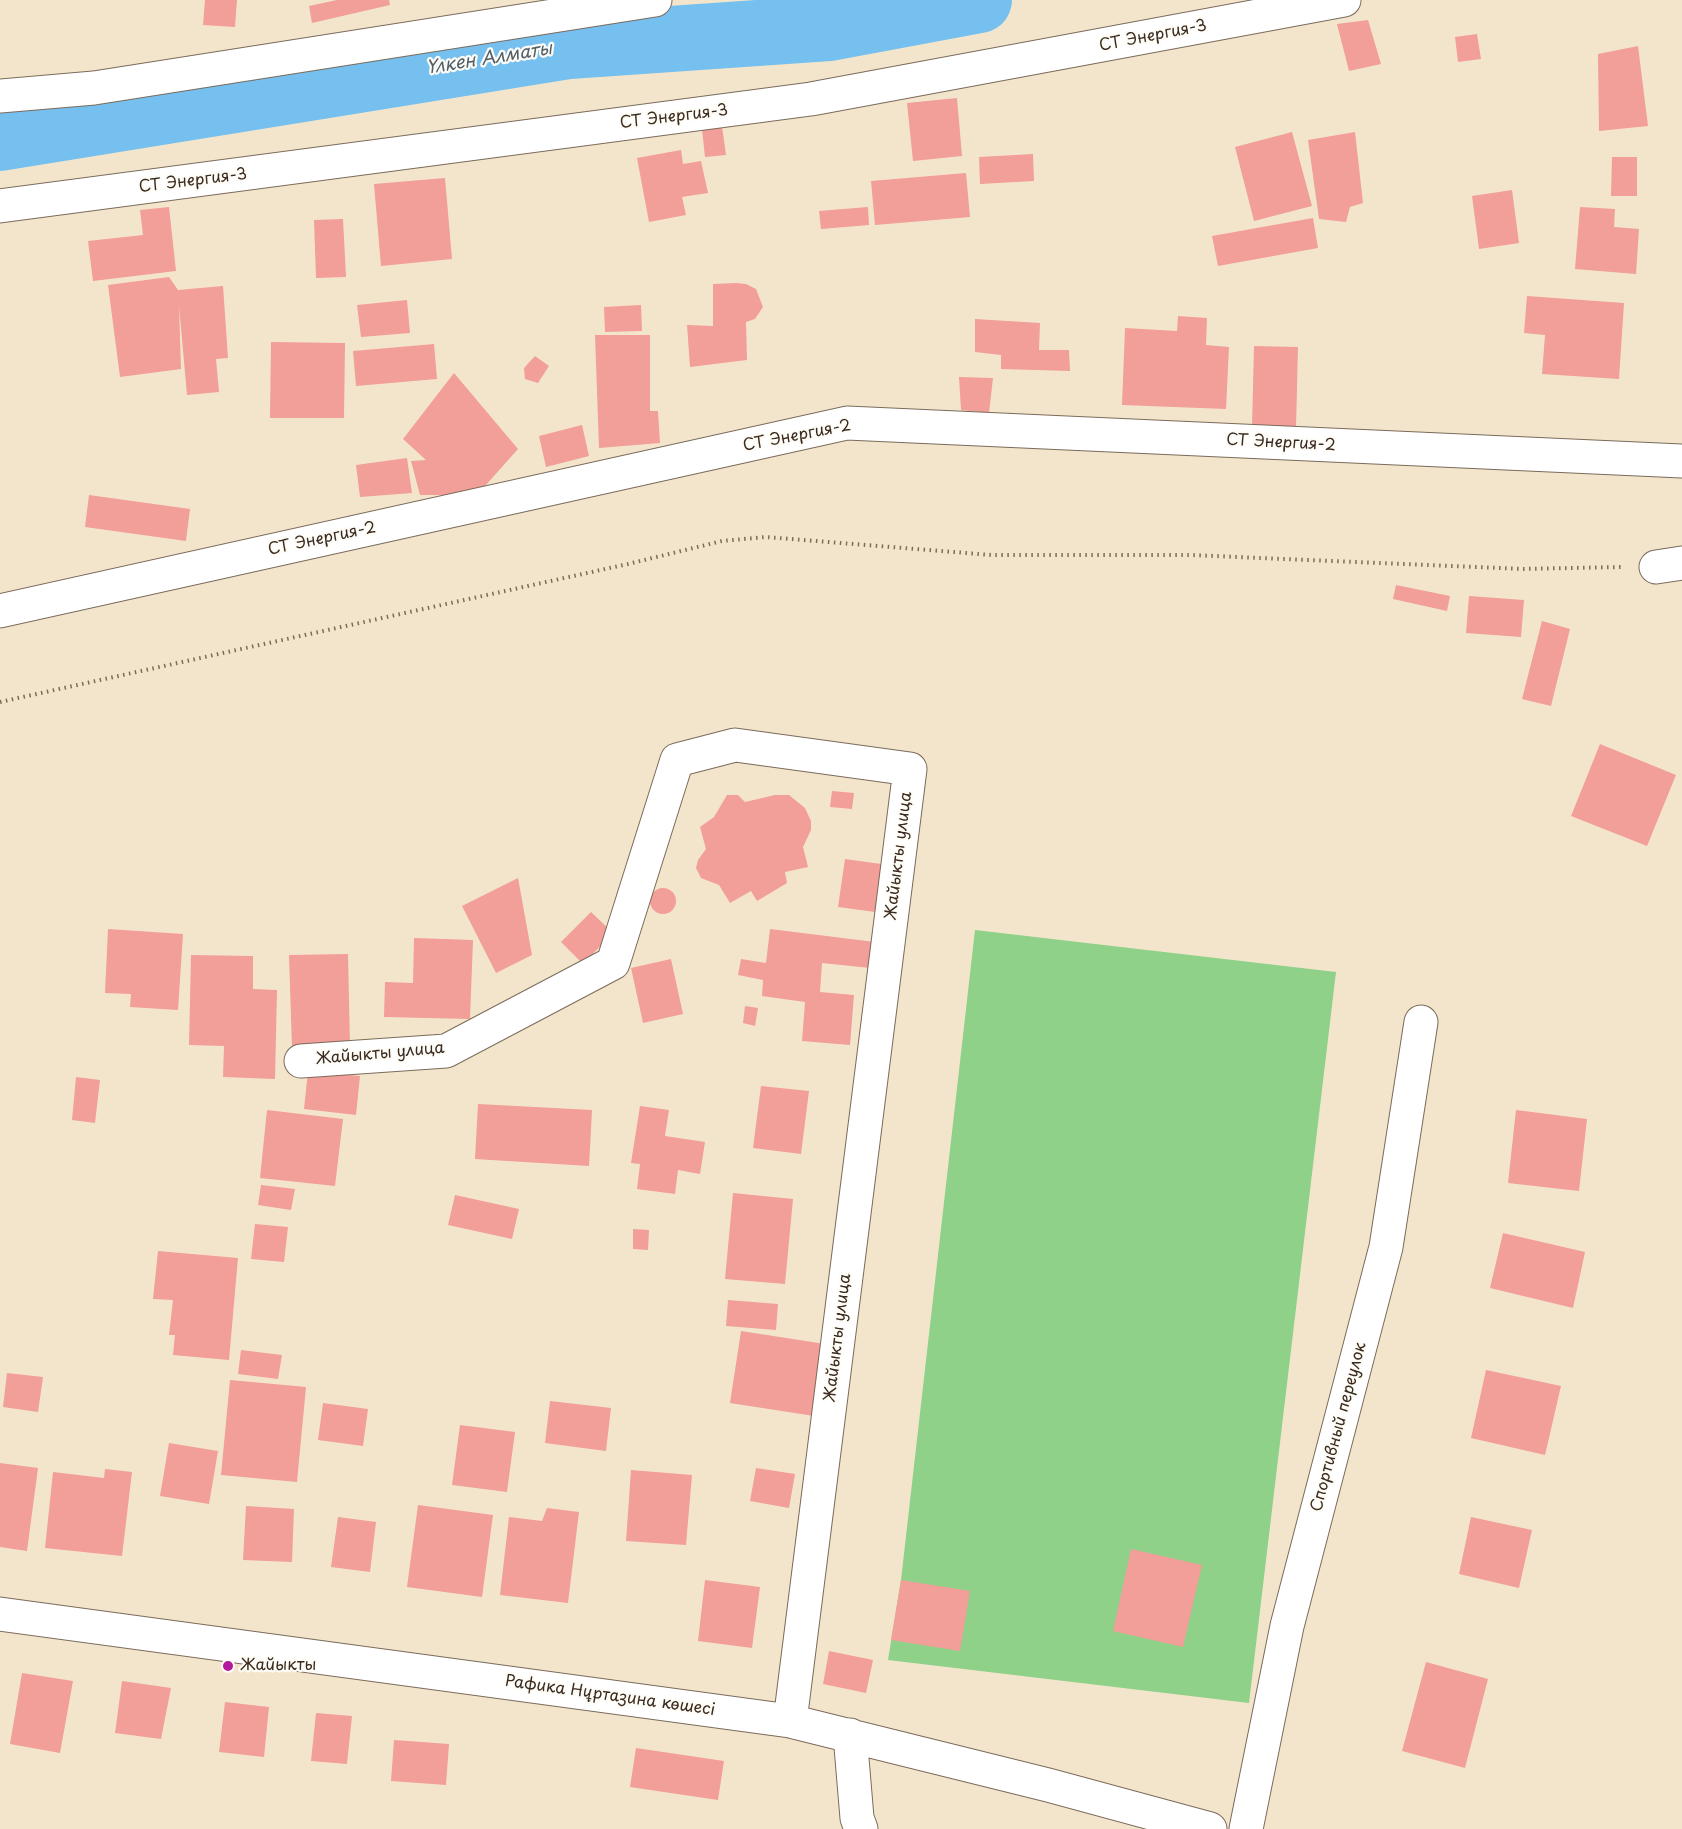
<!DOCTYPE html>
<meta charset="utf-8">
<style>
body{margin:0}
canvas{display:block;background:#f3e5cc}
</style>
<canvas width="1682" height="1829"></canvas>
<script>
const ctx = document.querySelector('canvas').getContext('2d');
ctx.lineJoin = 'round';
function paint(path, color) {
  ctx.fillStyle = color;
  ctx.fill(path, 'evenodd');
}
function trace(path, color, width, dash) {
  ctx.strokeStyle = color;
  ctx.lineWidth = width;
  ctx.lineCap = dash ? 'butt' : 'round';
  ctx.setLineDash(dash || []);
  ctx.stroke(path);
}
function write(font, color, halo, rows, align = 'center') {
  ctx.font = font + ' "Playpen Sans",sans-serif';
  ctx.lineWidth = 4.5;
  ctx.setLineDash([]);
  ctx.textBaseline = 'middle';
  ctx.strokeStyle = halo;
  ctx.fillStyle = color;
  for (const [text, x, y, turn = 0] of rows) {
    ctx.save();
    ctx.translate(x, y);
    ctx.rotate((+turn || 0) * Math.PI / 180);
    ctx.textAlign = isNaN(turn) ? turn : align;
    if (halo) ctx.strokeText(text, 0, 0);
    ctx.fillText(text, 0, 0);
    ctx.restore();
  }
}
paint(new Path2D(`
 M975 930 1336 972 1249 1703 888 1660 901 1580Z`), '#8fd189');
trace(new Path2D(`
 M0 138 569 46 829 28 979 0`), '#76c0ef', 66);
paint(new Path2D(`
 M205 0H237L235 27 203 25Z
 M337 0H389L390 5 312 23 309 6Z
 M1368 20 1381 64 1349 71 1337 24Z
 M1477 34 1481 59 1458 62 1455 37Z
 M1638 46 1648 126 1599 131 1598 54Z
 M957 98 962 156 913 161 907 103Z
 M722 126 726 155 705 157 702 129Z
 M1292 132 1312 206 1254 221 1235 147Z
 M1355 132 1363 203 1350 207 1346 222 1319 219 1308 140Z
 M681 150 683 164 701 161 708 193 682 197 686 215 649 222 637 158Z
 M1033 154 1034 181 980 184 979 157Z
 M1612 157H1637V196H1611Z
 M966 173 970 217 875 225 871 181Z
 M445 178 452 259 381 266 374 184Z
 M1512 190 1519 243 1479 249 1472 196Z
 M169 207 176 271 93 281 88 241 143 235 140 210Z
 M868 207 869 225 821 229 819 211Z
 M1580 207 1615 209 1614 227 1639 229 1636 274 1575 269Z
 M1313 218 1318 248 1218 266 1212 236Z
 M343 219 346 277 316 278 314 220Z
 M169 277 178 290 223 286 228 358 216 359 219 392 187 395 179 306 181 369 120 377 108 285Z
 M736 283 746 284 756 289 763 307 755 319 746 322 747 360 690 367 687 325 713 326V284Z
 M1527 296 1624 303 1619 379 1542 374 1545 335 1524 333Z
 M407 300 410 333 361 337 357 305Z
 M641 305 642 331 605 332 604 307Z
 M1178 316 1207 318 1206 345 1229 347 1226 409 1122 405 1125 328 1177 331Z
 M975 319 1040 323 1039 350H1069L1070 371 1001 369V355L975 352Z
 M595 335H650V411H658L660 443 599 448Z
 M271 342 345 343 344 418H270Z
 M434 344 437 379 356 386 353 351Z
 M1254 346 1298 347 1296 428 1252 427Z
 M535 356 549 366 538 383 525 379 524 368Z
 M454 373 518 449 477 495H420L411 461 426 460 403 439Z
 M959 377 993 378 989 413 961 410Z
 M582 425 589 456 546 467 539 436Z
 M407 458 412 493 360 497 356 465Z
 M89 495 190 509 186 541 85 527Z
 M1396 585 1450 596 1447 611 1393 599Z
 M1469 596 1524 600 1521 637 1466 633Z
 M1542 621 1570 629 1551 706 1522 699Z
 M1600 744 1676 775 1647 846 1571 816Z
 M832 791 854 793 852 809 830 807Z
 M727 795H738L745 802 775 795H789L805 808 811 821V830L803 847 808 867 785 872 787 883 757 901 751 891 730 903 719 885 701 878 696 868 698 860 706 849 700 827 714 817Z
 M845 859 896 866 890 914 838 907Z
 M518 878 532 955 496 973 462 906Z
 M650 901a13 13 0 1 1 26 0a13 13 0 1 1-26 0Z
 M591 912 613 933 583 964 561 942Z
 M108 929 183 934 178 1010 130 1007 131 994 105 993Z
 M770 929 883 943 880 969 822 963 820 992 854 995 850 1045 802 1041 805 1002 762 996 763 980 738 975 741 959 766 963Z
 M414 938 473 940 470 1019 384 1017 385 982 413 983Z
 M348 954 350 1046 292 1048 289 955Z
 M191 955 253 956V989L277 990 275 1079 223 1077 224 1046 189 1045Z
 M671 959 683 1014 643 1023 631 968Z
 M745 1006 758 1008 755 1026 743 1023Z
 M308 1071 360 1076 356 1115 304 1109Z
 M76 1077 100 1080 95 1123 72 1120Z
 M761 1086 809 1091 801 1154 753 1148Z
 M478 1104 592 1110 589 1166 475 1159Z
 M640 1106 669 1110 665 1136 705 1142 700 1174 678 1170 675 1194 637 1189 640 1164 631 1163Z
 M267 1110 343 1119 335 1186 260 1178Z
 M1516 1110 1587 1119 1579 1191 1508 1183Z
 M261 1185 295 1189 291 1210 258 1205Z
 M733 1193 793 1199 785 1284 725 1279Z
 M455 1195 519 1209 512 1239 448 1225Z
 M255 1224 288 1227 284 1262 251 1259Z
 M633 1229 649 1230 648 1250 633 1249Z
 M1503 1233 1585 1252 1573 1308 1490 1288Z
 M158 1251 238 1258 229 1360 173 1355 175 1335H169L173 1300 153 1299Z
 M728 1300 778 1304 776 1330 726 1326Z
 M741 1331 825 1344 814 1416 730 1403Z
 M241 1350 282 1355 278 1379 238 1374Z
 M1486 1370 1561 1386 1545 1455 1471 1438Z
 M7 1373 43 1377 38 1412 3 1407Z
 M230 1380 306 1387 297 1482 221 1475Z
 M550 1401 611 1408 606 1451 545 1443Z
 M323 1403 368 1409 363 1446 318 1440Z
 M460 1425 515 1432 507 1492 452 1485Z
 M169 1443 218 1451 209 1504 160 1496Z
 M0 1463 38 1468 27 1551 0 1547Z
 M756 1468 795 1474 789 1508 750 1501Z
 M105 1469 132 1472 122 1556 45 1548 53 1472 104 1478Z
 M631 1470 692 1475 686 1545 626 1541Z
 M418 1505 493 1515 482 1597 407 1587Z
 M246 1506 294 1509 292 1562 243 1560Z
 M547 1508 579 1512 568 1603 500 1595 509 1517 542 1521Z
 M338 1517 376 1522 370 1572 331 1567Z
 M1471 1517 1532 1530 1519 1588 1459 1574Z
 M1131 1549 1202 1565 1183 1647 1113 1631Z
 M705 1580 760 1587 752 1648 698 1641Z
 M901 1580 970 1591 960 1651 891 1640Z
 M829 1651 873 1660 866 1693 823 1684Z
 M1426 1662 1488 1679 1465 1768 1402 1751Z
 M22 1673 73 1681 60 1753 10 1744Z
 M122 1681 171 1688 161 1739 115 1733Z
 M225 1702 269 1707 264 1757 219 1752Z
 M316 1713 352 1716 347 1764 311 1761Z
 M394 1740 449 1744 446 1785 391 1781Z
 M636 1748 724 1761 718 1800 630 1787Z`), '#f29e99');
const minor = new Path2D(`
 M0 96 94 88 655 0
 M0 206 811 99 1344 0
 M1656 567 1682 563
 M0 611 847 423 1682 461
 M301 1061 446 1051 613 963 677 760 735 745 910 769 790 1721
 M0 1614 790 1721 1048 1785 1210 1829
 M850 1735 857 1818 861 1829
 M1246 1829 1287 1626 1386 1247 1421 1022`);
trace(minor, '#7b6b5b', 35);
trace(new Path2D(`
 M0 702 628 564 722 541 766 537 991 555H1191L1522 569 1621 567`), '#7b6b5b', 4, [1.5, 4.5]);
trace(minor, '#fff', 33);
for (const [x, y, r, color] of [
 [228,1666,6,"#b5179e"]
]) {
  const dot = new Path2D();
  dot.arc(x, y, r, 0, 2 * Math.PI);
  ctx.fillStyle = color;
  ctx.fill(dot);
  trace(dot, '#fdfcf7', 2);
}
write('16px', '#3b2a1e', '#fdfcf7', [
 ["СТ Энергия-3",1153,36,-11],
 ["СТ Энергия-3",674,117,-7],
 ["СТ Энергия-3",193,181,-7],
 ["СТ Энергия-2",797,436,-11],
 ["СТ Энергия-2",1281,443,3],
 ["СТ Энергия-2",322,539,-12],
 ["Жайыкты улица",899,856,-83],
 ["Жайыкты улица",380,1054,-5],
 ["Жайыкты улица",838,1338,-83],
 ["Спортивный переулок",1339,1427,-75],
 ["Рафика Нұртазина көшесі",610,1696,8]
]);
write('16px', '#3b2a1e', '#fdfcf7', [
 ["Жайыкты",240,1666]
], 'left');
write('italic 18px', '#505e67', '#fdfcf7', [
 ["Үлкен Алматы",489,59,-9]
]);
</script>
